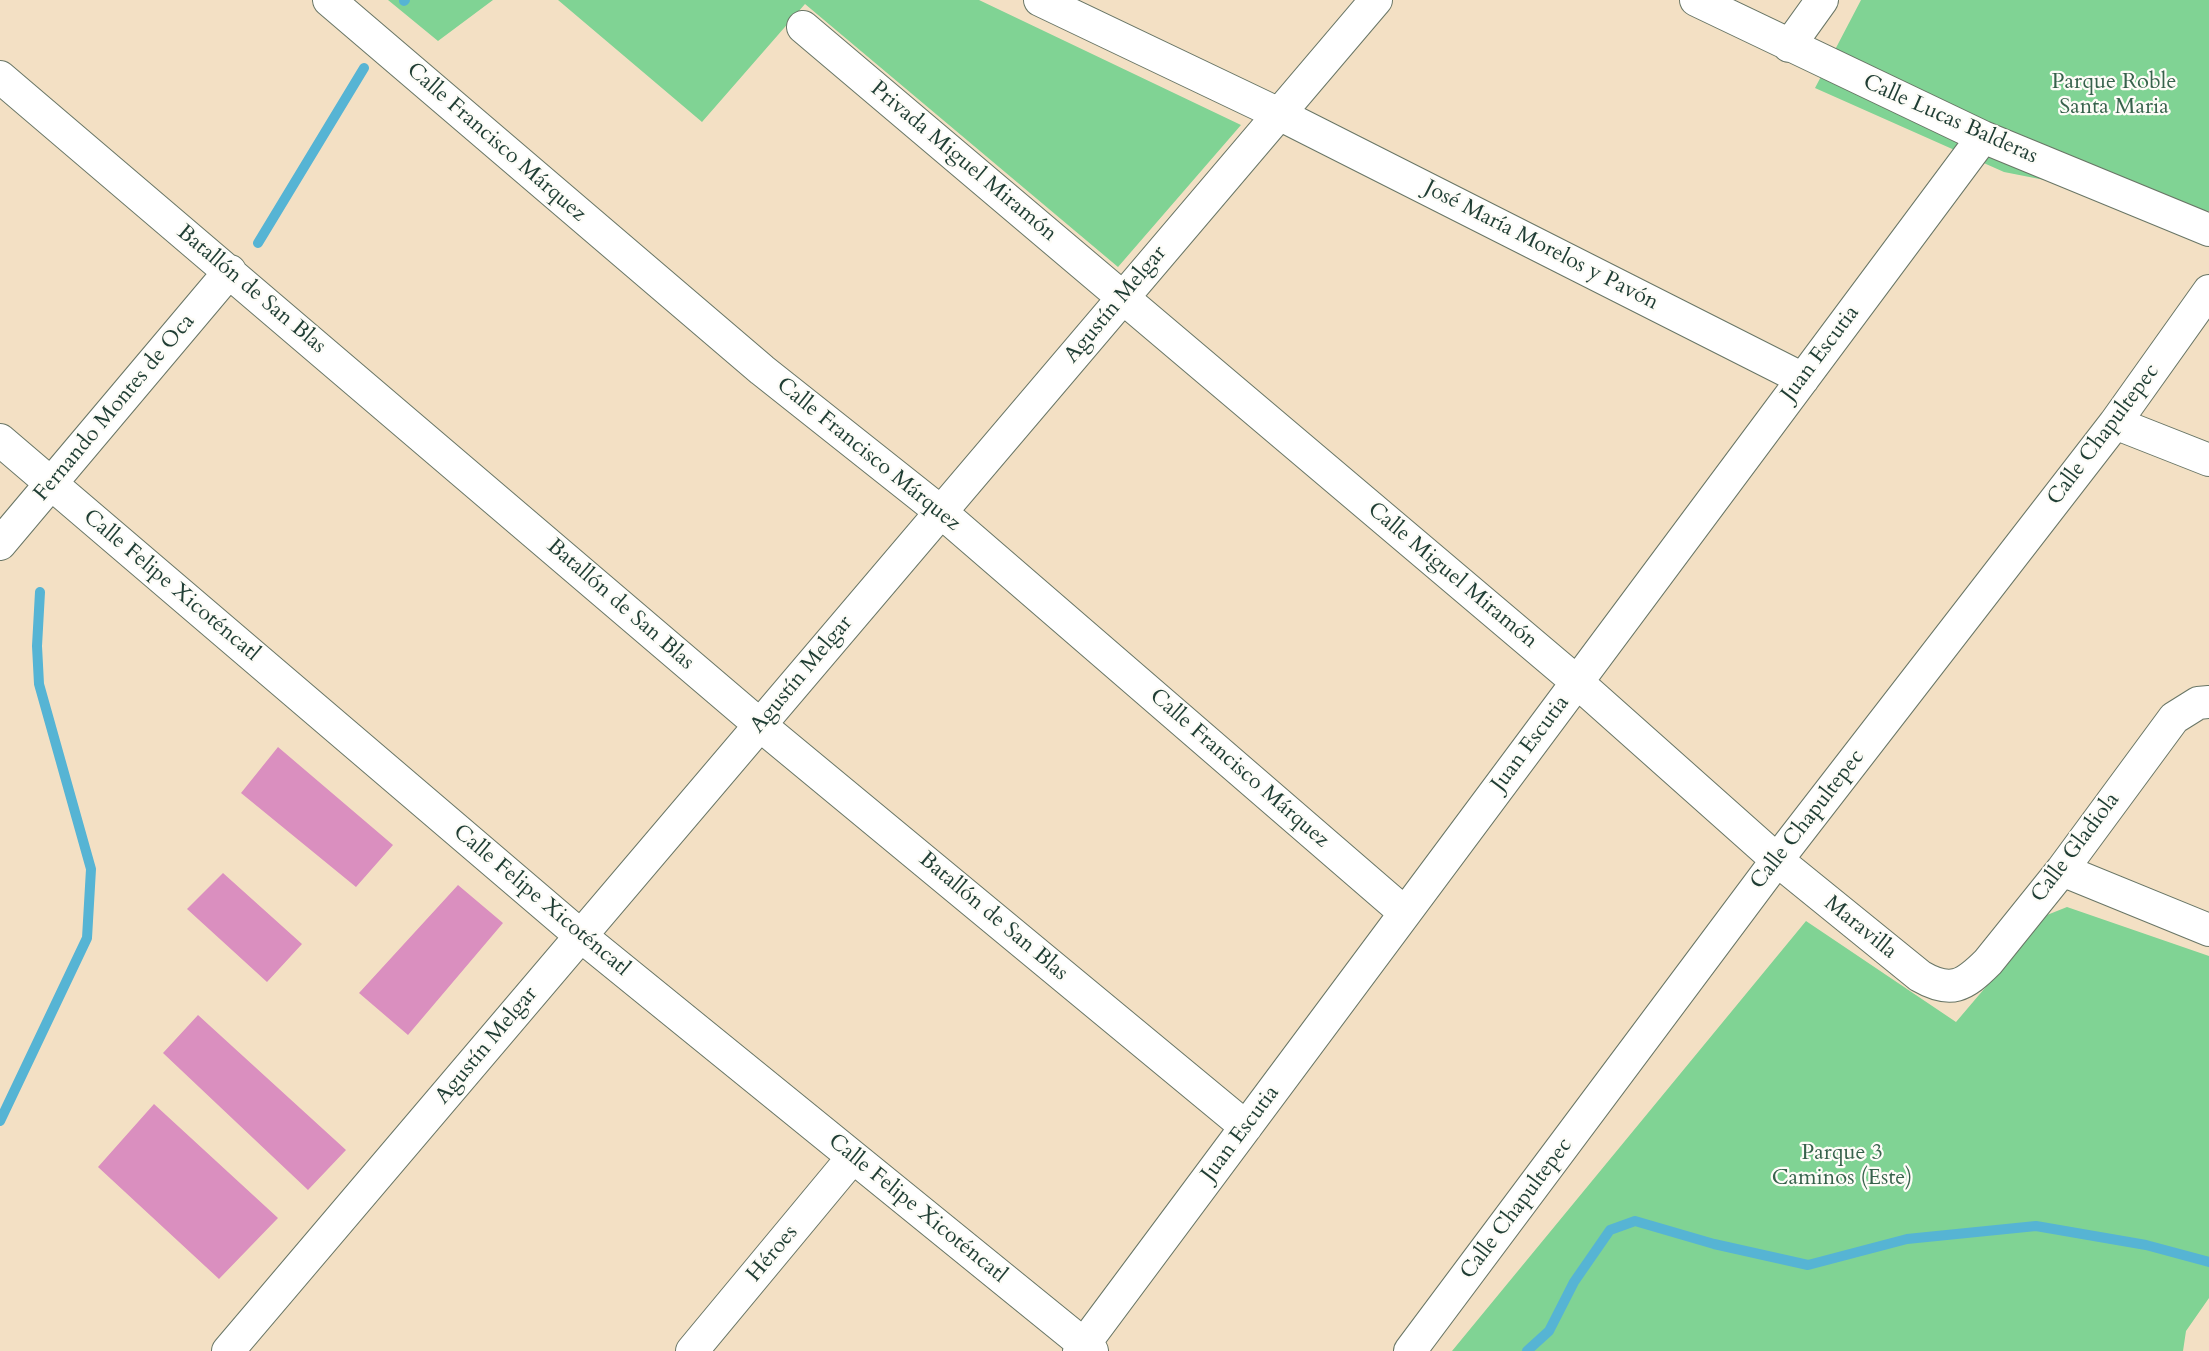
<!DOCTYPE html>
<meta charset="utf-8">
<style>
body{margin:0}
canvas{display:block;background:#f3e0c4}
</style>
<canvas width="2209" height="1351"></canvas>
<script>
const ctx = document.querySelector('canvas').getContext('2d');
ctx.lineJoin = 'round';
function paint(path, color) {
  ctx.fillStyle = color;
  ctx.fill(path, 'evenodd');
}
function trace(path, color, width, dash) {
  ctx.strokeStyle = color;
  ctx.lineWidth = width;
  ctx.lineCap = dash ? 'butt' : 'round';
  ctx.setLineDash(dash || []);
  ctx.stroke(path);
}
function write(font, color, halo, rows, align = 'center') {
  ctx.font = font + ' Cardo,serif';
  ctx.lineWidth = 4.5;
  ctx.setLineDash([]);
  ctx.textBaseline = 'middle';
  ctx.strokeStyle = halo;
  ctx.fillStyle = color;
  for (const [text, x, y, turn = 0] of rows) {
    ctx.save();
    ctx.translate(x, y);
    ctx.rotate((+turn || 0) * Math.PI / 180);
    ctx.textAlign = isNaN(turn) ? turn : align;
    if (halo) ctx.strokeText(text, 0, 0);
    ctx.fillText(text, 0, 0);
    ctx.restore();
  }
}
paint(new Path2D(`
 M388 0H493L438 41Z
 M558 0H979L1241 125 1118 267 805 4 702 122Z
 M1861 0H2209V211L2197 210 2004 172 1815 88Z
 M2067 907 2209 956V1298L2186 1331 2183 1351H1452L1806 921 1956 1022 2047 915Z`), '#80d394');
trace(new Path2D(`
 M404 1 405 0
 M258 243 364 68
 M0 1121 87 938 91 869 39 684 37 646 40 592
 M1527 1351 1549 1331 1574 1282 1610 1230 1635 1221 1714 1244 1808 1265 1907 1239 2036 1226 2146 1245 2209 1262`), '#56b4d4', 10);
paint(new Path2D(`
 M278 747 393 845 356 887 241 793Z
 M223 873 302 944 267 982 187 909Z
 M458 885 503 923 408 1035 359 993Z
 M198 1015 346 1150 308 1190 163 1053Z
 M154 1104 278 1218 219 1279 98 1167Z`), '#da8fbf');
const street = new Path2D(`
 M329 0 762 370 941 512 1405 913
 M1040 0 1279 114 1803 379
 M1696 0 1983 137 2209 230
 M803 27 1577 682 1777 860 1920 976C1951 994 1964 986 1988 962L2062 870 2174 718 2198 703 2209 702
 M1789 46 1822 0
 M0 77 760 725 1246 1127
 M2115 423 2209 460
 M0 440 581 936 1092 1351
 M0 544 230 271
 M2062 870 2209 930
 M228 1351 1376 0
 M692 1351 853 1157
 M1079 1351 1983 137
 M1410 1351 1777 860 2115 423 2209 291`);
trace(street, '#697666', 34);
trace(street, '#fff', 32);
write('22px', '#37624c', '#fdfcf7', [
 ["Parque Roble",2114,83],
 ["Santa Maria",2114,108],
 ["Parque 3",1842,1154],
 ["Caminos (Este)",1842,1179]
]);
write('22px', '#1f3d34', '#fdfcf7', [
 ["Calle Lucas Balderas",1950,120,24],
 ["Calle Francisco Márquez",496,143,41],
 ["Privada Miguel Miramón",963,162,40],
 ["José María Morelos y Pavón",1541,246,27],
 ["Batallón de San Blas",251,290,40],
 ["Agustín Melgar",1116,305,-50],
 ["Juan Escutia",1821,354,-53],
 ["Fernando Montes de Oca",115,408,-50],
 ["Calle Chapultepec",2104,435,-53],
 ["Calle Francisco Márquez",868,455,39],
 ["Calle Miguel Miramón",1452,576,40],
 ["Calle Felipe Xicoténcatl",171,586,40],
 ["Batallón de San Blas",620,605,41],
 ["Agustín Melgar",802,675,-50],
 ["Juan Escutia",1531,744,-53],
 ["Calle Francisco Márquez",1239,769,41],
 ["Calle Chapultepec",1808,820,-52],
 ["Calle Gladiola",2076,848,-53],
 ["Calle Felipe Xicoténcatl",541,901,40],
 ["Batallón de San Blas",993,917,40],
 ["Maravilla",1860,928,39],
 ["Agustín Melgar",487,1046,-50],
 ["Juan Escutia",1241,1134,-53],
 ["Calle Felipe Xicoténcatl",917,1209,39],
 ["Calle Chapultepec",1517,1209,-53],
 ["Héroes",773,1254,-50]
]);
</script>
